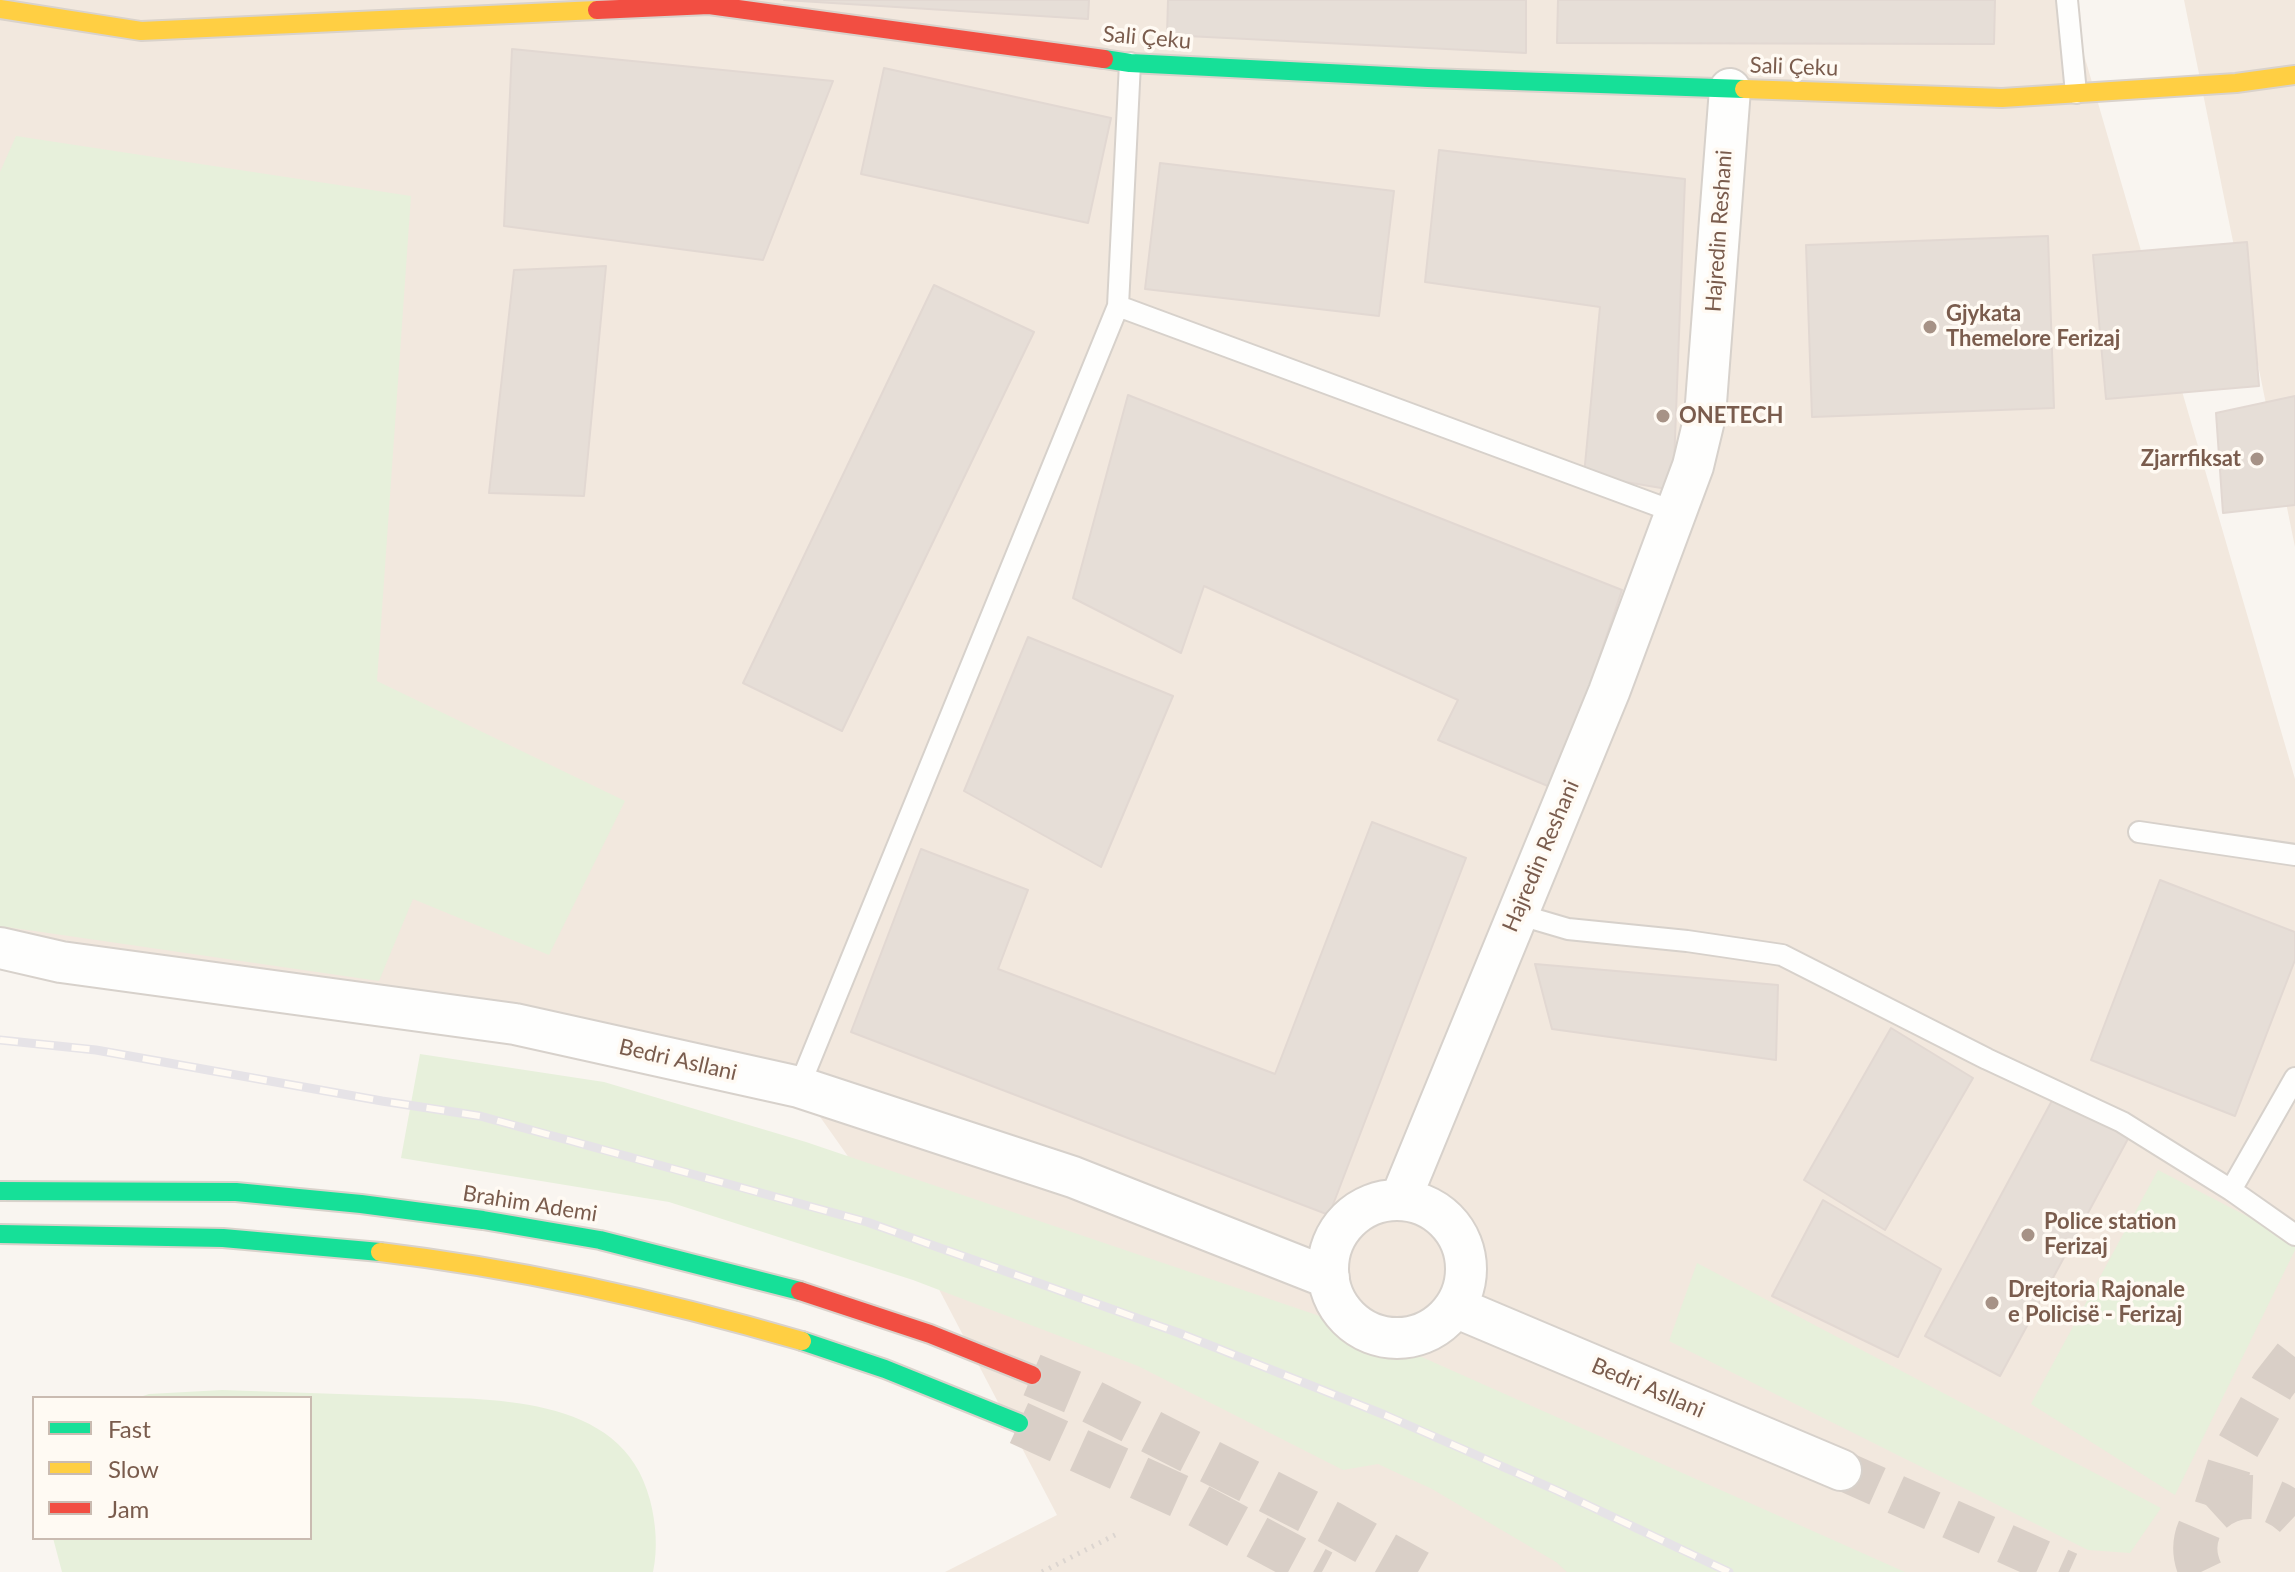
<!DOCTYPE html>
<meta charset="utf-8">
<style>
body{margin:0}
#map{position:relative;width:2295px;height:1572px;overflow:hidden;background:#f9f5f0;font-family:Lato,sans-serif}
canvas{display:block}
.legend{position:absolute;left:32px;top:1396px;width:280px;height:144px;box-sizing:border-box;background:#fffaf3;border:2px solid #cabbb1;margin:0;padding:10px 14px;list-style:none;font-size:24px;color:#7a5c4d}
.legend li{display:flex;align-items:center;gap:16px;height:40px}
.legend b{width:40px;border:2px solid #cabbb1}
</style>
<div id="map">
<canvas width="2295" height="1572"></canvas>
<ul class="legend">
<li><b style="height:10px;background:#16e098"></b>Fast</li>
<li><b style="height:10px;background:#ffcf43"></b>Slow</li>
<li><b style="height:10px;background:#f24e42"></b>Jam</li>
</ul>
</div>
<script>
const ctx = document.querySelector('canvas').getContext('2d');
ctx.lineJoin = 'round';
function paint(path, color) {
  ctx.fillStyle = color;
  ctx.fill(path, 'evenodd');
}
function trace(path, color, width, dash) {
  ctx.strokeStyle = color;
  ctx.lineWidth = width;
  ctx.lineCap = dash ? 'butt' : 'round';
  ctx.setLineDash(dash || []);
  ctx.stroke(path);
}
function write(font, color, halo, rows, align = 'center') {
  ctx.font = font + ' Lato,sans-serif';
  ctx.lineWidth = 7;
  ctx.setLineDash([]);
  ctx.textBaseline = 'middle';
  ctx.strokeStyle = halo;
  ctx.fillStyle = color;
  for (const [text, x, y, turn = 0] of rows) {
    ctx.save();
    ctx.translate(x, y);
    ctx.rotate((+turn || 0) * Math.PI / 180);
    ctx.textAlign = isNaN(turn) ? turn : align;
    if (halo) ctx.strokeText(text, 0, 0);
    ctx.fillText(text, 0, 0);
    ctx.restore();
  }
}
paint(new Path2D(`
 M0 0H2068L2295 779V1572H945L1057 1515 931 1274 799 1087 0 937Z
 M2184 0H2295V547Z`), '#f2e8de');
paint(new Path2D(`
 M16 136 411 196 377 681 625 801 549 955 413 899 379 981 0 926V172Z
 M420 1054 604 1082 806 1142 1361 1330 1905 1572H1567L1556 1562 1432 1489 1378 1464 1343 1470 1138 1366 913 1280 669 1202 401 1158Z
 M2158 1170 2295 1241V1250L2175 1495 2031 1404Z
 M1697 1263 2161 1508 2130 1553 2088 1550 1669 1341Z
 M222 1390C280 1392 339 1394 397 1396 486 1400 623 1391 650 1500 656 1523 658 1549 653 1572H62L53 1538H310V1398H137L149 1394Z`), '#e7f0db');
const building = new Path2D(`
 M784 0H1089L1088 19Z
 M1168 0H1526V53L1167 35Z
 M1558 0H1995L1994 44 1557 43Z
 M512 49 833 81 763 260 504 226Z
 M884 68 1111 118 1088 223 861 174Z
 M1439 150 1685 179 1673 490 1584 475 1600 307 1425 282Z
 M1160 163 1394 191 1379 316 1145 289Z
 M2048 236 2054 408 1812 417 1806 245Z
 M2247 242 2259 386 2106 399 2093 255Z
 M606 266 584 496 489 493 514 270Z
 M934 285 1034 332 842 731 743 683Z
 M1128 395 1622 590 1555 789 1438 740 1458 700 1204 586 1181 653 1073 598Z
 M2295 396V505L2223 513 2216 413Z
 M1028 637 1173 696 1101 867 964 791Z
 M1372 822 1466 858 1329 1215 851 1032 921 849 1028 890 998 969 1275 1074Z
 M2160 880 2295 932V960L2235 1116 2091 1060Z
 M1535 964 1778 985 1776 1060 1552 1029Z
 M1891 1028 1973 1078 1885 1230 1804 1180Z
 M2055 1095 2130 1135 2000 1376 1925 1336Z
 M1823 1200 1941 1269 1898 1357 1772 1296Z`);
paint(building, '#e6ded7');
trace(building, '#e2d8d2', 2);
trace(new Path2D(`
 M1841 1470 2069 1572`), '#d9cfc7', 40, [40, 20]);
trace(new Path2D(`
 M2216 1508 2232 1457 2273 1385 2295 1357
 M2294 1515 2295 1506`), '#d9cfc7', 44, [44, 22]);
trace(new Path2D(`
 M1032 1375 1075 1393 1329 1522 1418 1572
 M1019 1423 1188 1500 1322 1572
 M2201 1572C2175 1517 2245 1469 2295 1516`), '#d9cfc7', 44, [44, 22]);
const lane = new Path2D(`
 M2067 0 2076 93
 M1118 306 1675 512
 M2139 832 2295 855
 M1517 914 1568 929 1687 941 1782 955 1987 1059 2122 1122 2231 1190 2295 1235
 M799 1087 1118 306 1130 63
 M2231 1190 2295 1078`);
const street = new Path2D(`
 M0 948 61 962 515 1024 799 1087 1073 1177 1329 1278
 M1401 1198 1609 692 1693 466 1705 416 1730 89
 M1328 1269a69 69 0 1 1 138 0a69 69 0 1 1-138 0Z
 M1455 1307 1841 1470`);
const fast = new Path2D(`
 M1104 59 1130 63 1428 78 1744 89
 M0 1191 236 1192 361 1204 483 1220 600 1240 800 1291
 M0 1234 223 1238 380 1252
 M802 1341 885 1369 1019 1423`);
const slow = new Path2D(`
 M0 9 141 31 597 10
 M1744 89 2002 98 2236 83 2295 75
 M380 1252C523 1269 664 1301 802 1341`);
const jam = new Path2D(`
 M597 10 709 5 1104 59
 M800 1291 930 1334 1032 1375`);
trace(lane, '#d7d1cb', 24);
trace(street, '#d7d1cb', 44);
trace(fast, '#d9d2cb', 22);
trace(slow, '#d9d2cb', 22);
trace(jam, '#d9d2cb', 22);
trace(new Path2D(`
 M1042 1572 1117 1534`), '#dcd5d0', 5, [2, 6]);
trace(lane, '#fefefd', 20);
trace(street, '#fefefd', 40);
trace(fast, '#16e098', 18);
trace(slow, '#ffcf43', 18);
trace(jam, '#f24e42', 18);
const rail = new Path2D(`
 M0 1040 96 1050 382 1101 480 1116 867 1222 1179 1333 1385 1415 1558 1491 1729 1572`);
trace(rail, '#e6e3e7', 9);
trace(rail, '#fffaf3', 6, [18]);
for (const [x, y, r, color] of [
 [1930,327,8,"#a69286"],
 [1663,416,8,"#a69286"],
 [2257,459,8,"#a69286"],
 [2028,1235,8,"#a69286"],
 [1992,1303,8,"#a69286"]
]) {
  const dot = new Path2D();
  dot.arc(x, y, r, 0, 2 * Math.PI);
  ctx.fillStyle = color;
  ctx.fill(dot);
  trace(dot, '#fffaf3', 3);
}
write('22px', '#7a5c4d', '#fffaf3', [
 ["Sali Çeku",1147,38,5],
 ["Sali Çeku",1794,67,2],
 ["Hajredin Reshani",1719,231,-86],
 ["Hajredin Reshani",1541,856,-67],
 ["Bedri Asllani",678,1060,13],
 ["Brahim Ademi",530,1204,9],
 ["Bedri Asllani",1648,1388,23]
]);
write('bold 22px', '#7a5c4d', '#fffaf3', [
 ["Gjykata",1946,314],
 ["Themelore Ferizaj",1946,339],
 ["ONETECH",1679,416],
 ["Zjarrfiksat",2241,459,"right"],
 ["Police station",2044,1222],
 ["Ferizaj",2044,1247],
 ["Drejtoria Rajonale",2008,1290],
 ["e Policisë - Ferizaj",2008,1315]
], 'left');
</script>
